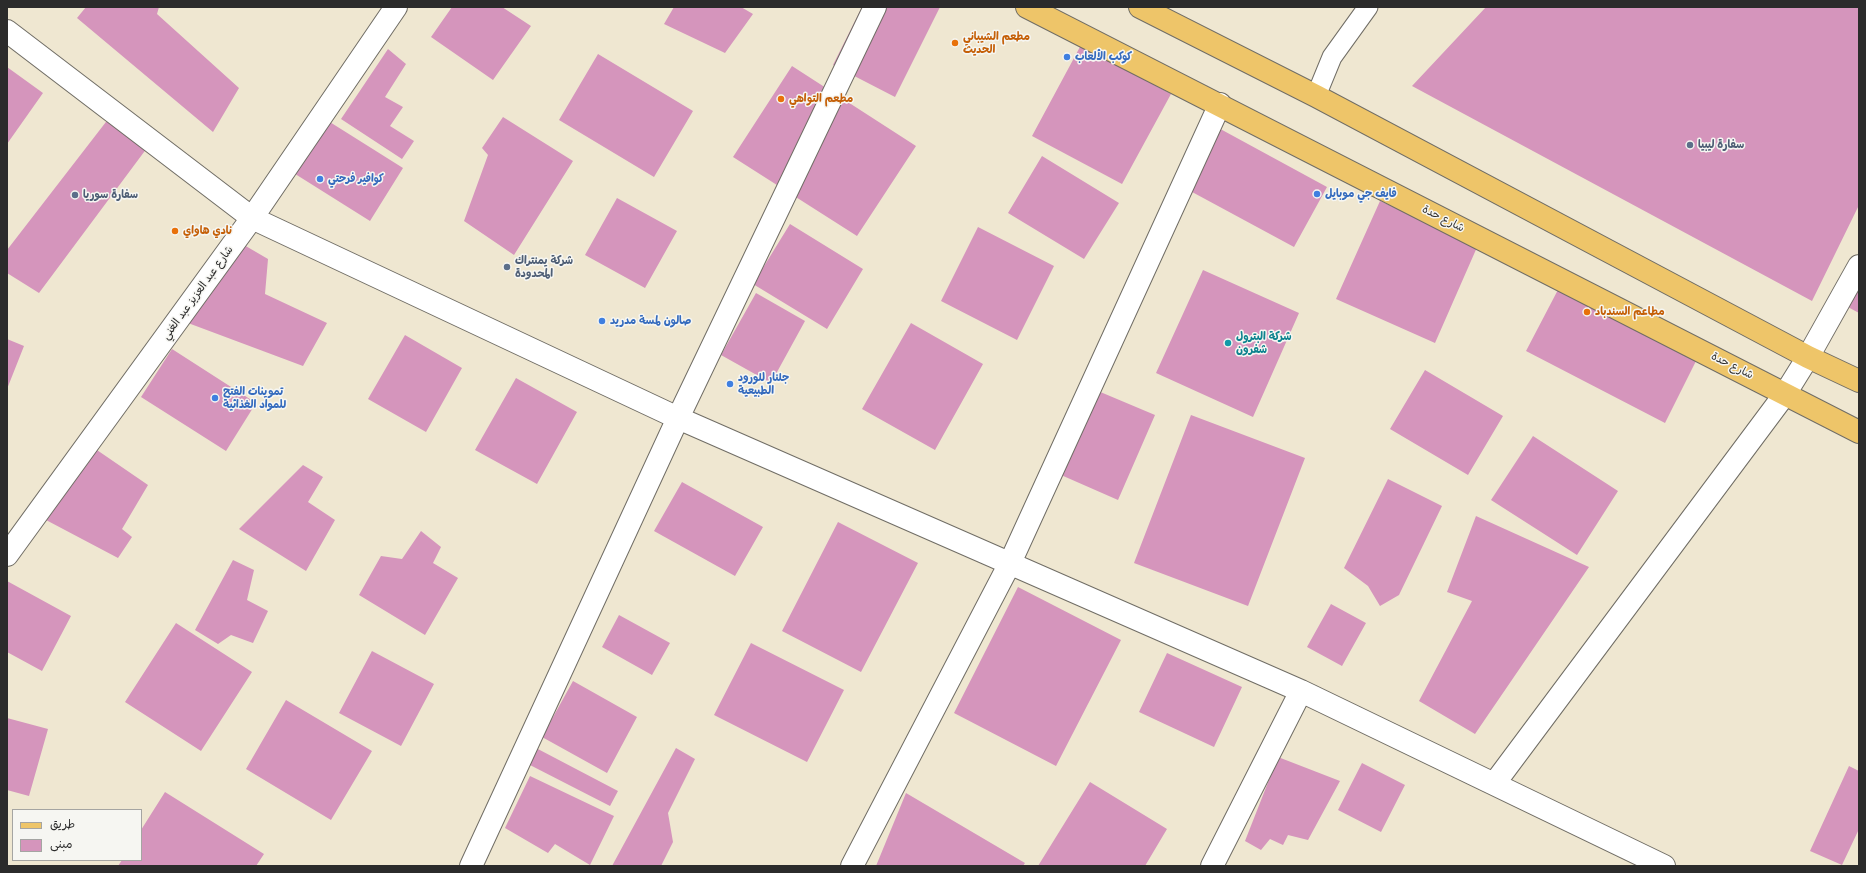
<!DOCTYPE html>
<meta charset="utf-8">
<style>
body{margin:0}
#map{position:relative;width:1866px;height:873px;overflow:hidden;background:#efe7d1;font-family:"Balsamiq Sans","Playpen Sans Arabic",sans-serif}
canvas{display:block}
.frame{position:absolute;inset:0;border:8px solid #2b2b2b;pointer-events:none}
.legend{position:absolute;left:12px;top:809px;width:130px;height:52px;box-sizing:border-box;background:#f6f6f2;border:1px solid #a5a5a2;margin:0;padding:5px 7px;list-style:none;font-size:12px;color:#2b2b2b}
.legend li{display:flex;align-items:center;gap:8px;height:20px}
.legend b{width:20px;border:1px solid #a5a5a2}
</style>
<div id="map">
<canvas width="1866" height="873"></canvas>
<div class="frame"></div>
<ul class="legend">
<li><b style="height:5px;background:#eec569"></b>طريق</li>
<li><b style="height:11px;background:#d595bc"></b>مبنى</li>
</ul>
</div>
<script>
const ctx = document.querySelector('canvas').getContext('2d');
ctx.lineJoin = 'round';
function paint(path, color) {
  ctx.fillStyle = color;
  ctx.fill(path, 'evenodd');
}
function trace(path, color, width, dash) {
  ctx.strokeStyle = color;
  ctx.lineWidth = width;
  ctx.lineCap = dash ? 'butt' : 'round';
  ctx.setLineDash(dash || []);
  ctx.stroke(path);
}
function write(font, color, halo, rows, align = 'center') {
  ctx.font = font + ' "Balsamiq Sans","Playpen Sans Arabic",sans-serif';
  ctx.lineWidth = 3;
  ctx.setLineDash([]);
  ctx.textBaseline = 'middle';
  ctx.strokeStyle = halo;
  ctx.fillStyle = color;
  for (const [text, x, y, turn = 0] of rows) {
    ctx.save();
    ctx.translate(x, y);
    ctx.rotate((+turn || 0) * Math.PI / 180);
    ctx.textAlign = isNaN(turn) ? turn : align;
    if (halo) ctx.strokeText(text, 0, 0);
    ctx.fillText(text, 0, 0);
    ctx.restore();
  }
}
paint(new Path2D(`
 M86 7H159L157 14 239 88 213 132 77 18Z
 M452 7H502L531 26 493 80 431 37Z
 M674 7H741L753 14 725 53 664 24Z
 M862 7H940L895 97 833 65Z
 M1486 7H1859V205L1812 301 1412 86Z
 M1081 45 1171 94 1122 184 1032 136Z
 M388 49 406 64 385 97 403 107 390 126 414 141 402 159 341 119Z
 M598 54 693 111 654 177 559 120Z
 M792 66 916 146 857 236 733 157Z
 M7 67 43 93 7 144Z
 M503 117 573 161 514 255 464 221 488 155 482 148Z
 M109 118 147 148 39 293 7 273V250Z
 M325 119 403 168 370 221 292 172Z
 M1213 125 1327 187 1294 247 1181 186Z
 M1042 156 1119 203 1084 259 1008 213Z
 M617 198 677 231 645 288 585 255Z
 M1380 201 1478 245 1435 343 1336 299Z
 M790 224 863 269 827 329 753 284Z
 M978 227 1054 266 1017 340 941 301Z
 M244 245 268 259 265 294 327 323 303 366 188 323Z
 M1203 270 1299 313 1253 417 1156 373Z
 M1859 283V313L1846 306Z
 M1561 284 1699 355 1665 423 1526 351Z
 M756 293 805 321 771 383 721 355Z
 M911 323 983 364 935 450 862 409Z
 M405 335 462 368 426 432 368 399Z
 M7 339 24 346 7 389Z
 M172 349 256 403 226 451 141 397Z
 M1425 370 1503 416 1468 475 1390 429Z
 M516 378 577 412 537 484 475 450Z
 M1098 391 1155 415 1118 500 1061 475Z
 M1191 415 1305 458 1248 606 1134 563Z
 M1533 436 1618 491 1577 555 1491 500Z
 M94 448 148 485 122 529 132 537 118 558 46 520Z
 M303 465 323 477 308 502 335 520 306 571 239 529Z
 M1388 479 1442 506 1399 595 1380 606 1368 586 1344 568Z
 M682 482 763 527 735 576 654 531Z
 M1476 516 1589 567 1475 734 1419 701 1472 601 1447 592Z
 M838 522 918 563 861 672 782 631Z
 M421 531 441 547 433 563 458 578 425 635 359 595 381 556 402 559Z
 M233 560 254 570 247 600 268 611 253 643 231 635 218 644 195 630Z
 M7 581 71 616 42 671 7 652Z
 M1018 587 1121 640 1056 766 954 713Z
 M1331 604 1366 623 1342 666 1307 647Z
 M619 615 670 643 652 675 602 647Z
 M176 623 252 672 201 751 125 702Z
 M751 643 844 690 807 762 714 715Z
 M372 651 434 684 401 746 339 713Z
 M1167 653 1242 687 1214 747 1139 712Z
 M573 681 637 717 607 773 542 737Z
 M286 700 372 751 331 820 246 769Z
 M7 718 48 729 29 796 7 790Z
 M536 748 618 791 610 806 528 764Z
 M676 748 695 759 668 813 673 842 661 866H612Z
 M1278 757 1340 781 1308 840 1288 835 1283 845 1270 839 1261 850 1245 841Z
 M1362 763 1405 785 1381 832 1338 810Z
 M1849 766 1859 771V829L1842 865 1810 851Z
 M530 776 614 816 590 865 555 844 548 853 505 828Z
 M1090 782 1167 829 1145 866H1038Z
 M165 792 264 854 256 866H118L122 860H141V830Z
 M906 793 1025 863 1023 866H876Z`), '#d595bc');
const lane = new Path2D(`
 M1316 96 1332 57 1368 7`);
const street = new Path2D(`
 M7 31 252 218 678 418 1301 691 1664 866
 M7 555 252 218 396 7
 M1494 784 1785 394 1808 357 1859 266
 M471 866 678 418 875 7
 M852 866 1010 563 1220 104
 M1212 866 1301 691`);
const primary = new Path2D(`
 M1027 7 1859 432
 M1140 7 1316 96 1808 357 1859 381`);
trace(lane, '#706d65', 21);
trace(street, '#706d65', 24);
trace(primary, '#706d65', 24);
trace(lane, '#fff', 19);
trace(street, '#fff', 22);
trace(primary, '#eec569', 22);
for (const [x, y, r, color] of [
 [955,43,4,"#e8710a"],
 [1067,57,4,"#3f7fe0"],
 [781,99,4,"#e8710a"],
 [1690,145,4,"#5c6f8a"],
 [320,179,4,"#3f7fe0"],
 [1317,194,4,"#3f7fe0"],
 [75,195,4,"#5c6f8a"],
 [175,231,4,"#e8710a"],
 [507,267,4,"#5c6f8a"],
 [1587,312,4,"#e8710a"],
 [602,321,4,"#3f7fe0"],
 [1228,343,4,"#0f9aa8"],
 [730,384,4,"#3f7fe0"],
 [215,398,4,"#3f7fe0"]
]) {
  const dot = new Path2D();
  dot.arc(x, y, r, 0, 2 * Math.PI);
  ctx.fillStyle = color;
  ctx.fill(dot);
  trace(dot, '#f6f6f2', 1.5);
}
write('bold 11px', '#c56008', '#f6f6f2', [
 ["مطعم الشيباني",963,37],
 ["الحديث",963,50],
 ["مطعم التواهي",789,99],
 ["نادي هاواي",183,231],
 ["مطاعم السندباد",1595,312]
], 'left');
write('bold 11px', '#366cbe', '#f6f6f2', [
 ["كوكب الألعاب",1075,57],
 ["كوافير فرحتي",328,179],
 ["فايف جي موبايل",1325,194],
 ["صالون لمسة مدريد",610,321],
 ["جلنار للورود",738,378],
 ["الطبيعية",738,391],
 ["تموينات الفتح",223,392],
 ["للمواد الغذائية",223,405]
], 'left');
write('bold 11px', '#4e5e75', '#f6f6f2', [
 ["سفارة ليبيا",1698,145],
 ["سفارة سوريا",83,195],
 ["شركة يمنتراك",515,261],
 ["المحدودة",515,274]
], 'left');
write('11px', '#2b2b2b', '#f6f6f2', [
 ["شارع حدة",1443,219,27],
 ["شارع عبد العزيز عبد الغني",198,293,-54],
 ["شارع حدة",1732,366,27]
]);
write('bold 11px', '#0d838f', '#f6f6f2', [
 ["شركة البترول",1236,337],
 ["شفرون",1236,350]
], 'left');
</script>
